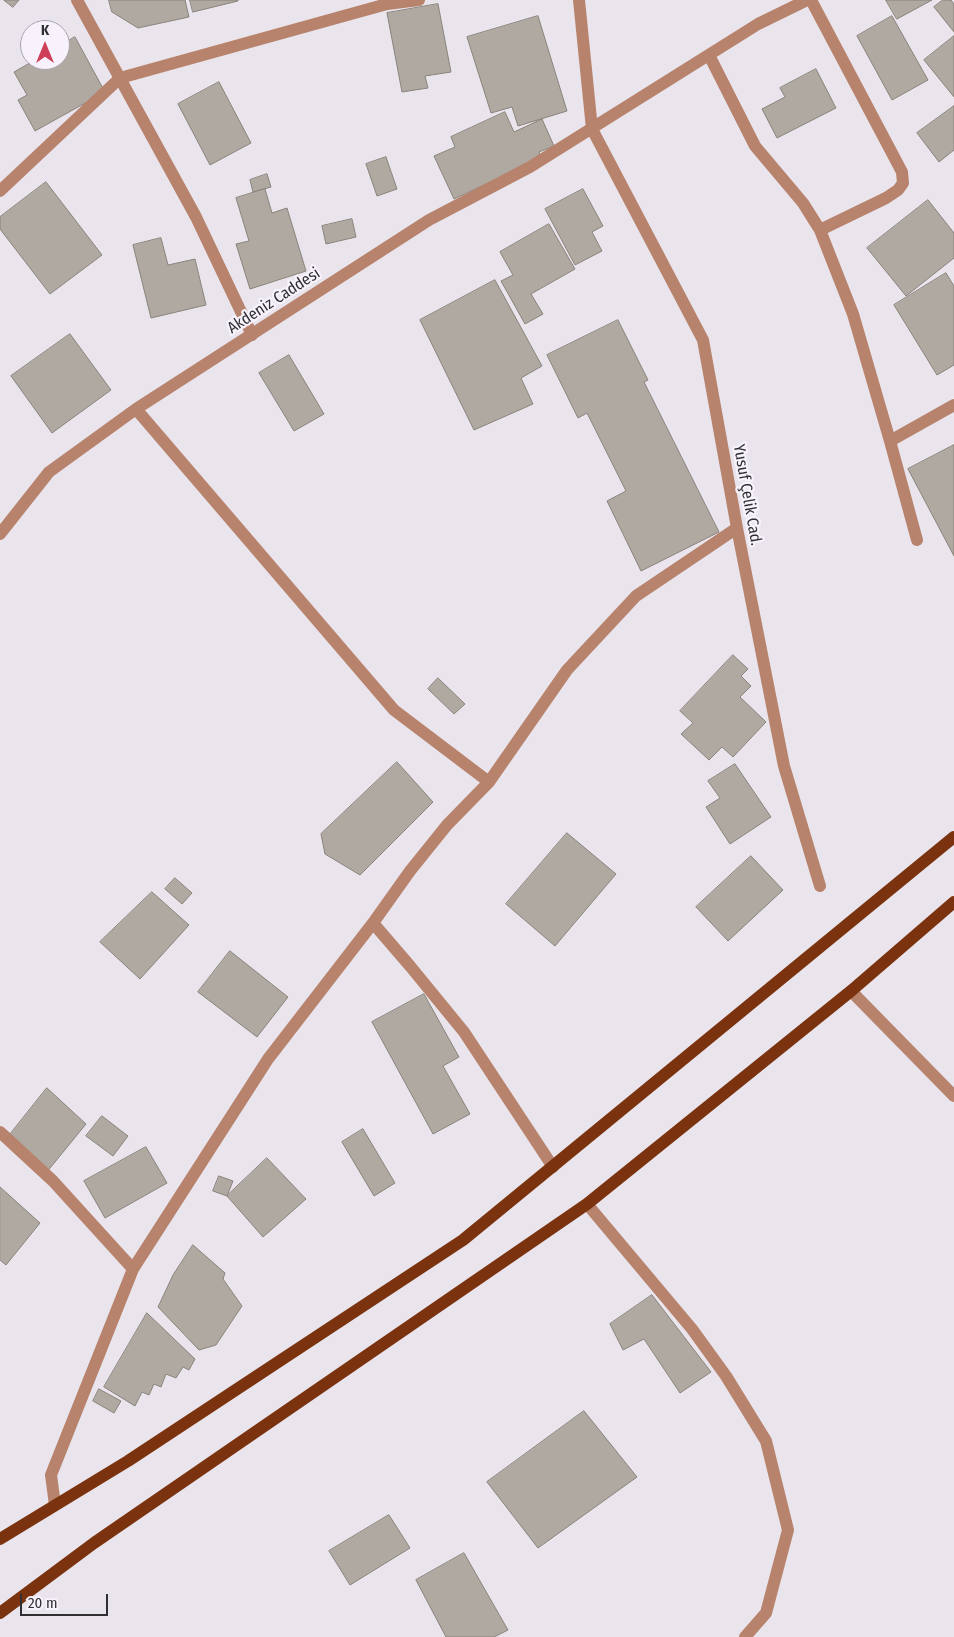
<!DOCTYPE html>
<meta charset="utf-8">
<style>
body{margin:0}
#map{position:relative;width:954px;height:1637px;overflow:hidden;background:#eae5ed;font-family:"Fira Sans Condensed",sans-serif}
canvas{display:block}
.north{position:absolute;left:20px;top:20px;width:50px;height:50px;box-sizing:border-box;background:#f7f2fb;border:1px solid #a8a4ab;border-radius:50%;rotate:0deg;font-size:14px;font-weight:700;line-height:20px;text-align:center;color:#312f32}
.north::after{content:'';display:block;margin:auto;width:18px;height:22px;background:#ce3e58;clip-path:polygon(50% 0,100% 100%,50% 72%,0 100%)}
.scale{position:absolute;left:20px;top:1594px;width:88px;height:22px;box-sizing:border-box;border:2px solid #312f32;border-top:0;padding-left:6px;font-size:15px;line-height:18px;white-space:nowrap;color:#312f32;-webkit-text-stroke:4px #f7f2fb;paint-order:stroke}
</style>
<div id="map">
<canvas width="954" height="1637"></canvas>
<div class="north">K</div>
<div class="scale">20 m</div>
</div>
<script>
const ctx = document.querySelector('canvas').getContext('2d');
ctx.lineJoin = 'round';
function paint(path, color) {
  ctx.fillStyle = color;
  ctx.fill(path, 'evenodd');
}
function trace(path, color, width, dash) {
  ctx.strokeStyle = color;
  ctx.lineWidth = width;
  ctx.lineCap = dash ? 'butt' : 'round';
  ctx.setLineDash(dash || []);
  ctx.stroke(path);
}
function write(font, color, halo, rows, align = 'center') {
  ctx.font = font + ' "Fira Sans Condensed",sans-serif';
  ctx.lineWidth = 4.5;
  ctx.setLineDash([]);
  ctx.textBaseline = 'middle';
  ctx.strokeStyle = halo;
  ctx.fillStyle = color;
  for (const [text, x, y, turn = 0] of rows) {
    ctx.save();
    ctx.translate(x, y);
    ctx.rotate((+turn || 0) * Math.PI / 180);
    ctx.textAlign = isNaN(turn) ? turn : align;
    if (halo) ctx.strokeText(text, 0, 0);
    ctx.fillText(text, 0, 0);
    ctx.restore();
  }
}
const building = new Path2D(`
 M4 0H19L13 7Z
 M109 0H185L189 17 138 28 112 12Z
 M190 0H238V1L193 12Z
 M886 0H932L897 19Z
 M943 0H951L954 4V32L934 7Z
 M438 4 451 72 425 76 428 88 402 92 387 13Z
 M538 16 567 111 518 126 512 107 491 113 467 37Z
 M892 16 928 80 892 100 857 36Z
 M954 36V97L924 60Z
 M75 37 105 92 35 131 18 100 27 95 14 72 35 60H60V46Z
 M816 69 836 108 777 138 762 109 785 97 780 88Z
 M219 82 251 143 210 165 178 104Z
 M954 106V150L939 162 917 133Z
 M505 112 514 132 542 119 554 146 539 152 542 158 454 199 434 156 455 147 451 137Z
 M386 157 397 189 377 196 366 164Z
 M267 174 271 187 253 192 250 180Z
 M46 182 102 255 50 294 0 229V217Z
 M265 189 272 213 287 208 306 271 250 289 236 244 249 241 236 198Z
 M583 189 603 226 592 232 602 251 575 265 545 209Z
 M928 200 954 233V258L906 296 867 248Z
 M352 219 356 237 326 244 322 226Z
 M549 224 575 269 531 294 543 314 525 324 501 281 513 275 500 252Z
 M161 238 168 265 195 259 206 305 151 318 133 245Z
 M946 273 954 286V365L937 375 894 305Z
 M495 280 542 366 521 378 533 404 474 430 420 320Z
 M618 320 648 380 644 382 719 532 641 571 607 501 626 491 587 413 578 418 547 355Z
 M70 334 111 390 52 433 11 376Z
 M289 355 324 414 294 431 259 373Z
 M954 445V556L908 469Z
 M733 655 748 669 741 676 751 686 740 697 766 722 733 757 722 747 709 760 681 734 693 723 680 711Z
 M438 678 465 704 454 714 428 689Z
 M397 762 433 802 360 875 325 854 321 834Z
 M735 764 771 817 730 844 706 807 720 798 708 781Z
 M567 833 616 874 555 946 506 904Z
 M751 856 783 890 728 941 696 907Z
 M175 878 192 893 182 904 165 889Z
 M152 892 189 925 140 979 100 942Z
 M230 951 288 997 257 1037 198 992Z
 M424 994 459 1057 443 1066 470 1114 433 1134 372 1022Z
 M47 1088 86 1124 46 1173 8 1137Z
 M102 1116 128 1136 113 1156 86 1136Z
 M363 1129 395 1183 374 1196 342 1142Z
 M146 1147 167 1183 105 1218 84 1181Z
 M267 1158 306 1199 263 1237 227 1196Z
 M219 1176 233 1181 227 1196 213 1191Z
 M0 1187 40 1223 6 1265 0 1260Z
 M193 1245 225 1273 223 1279 242 1306 216 1345 199 1350 158 1307 173 1275Z
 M652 1295 711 1372 680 1393 644 1339 623 1350 610 1324Z
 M147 1313 195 1359 189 1370 183 1367 176 1378 166 1374 161 1387 154 1384 149 1395 142 1392 135 1406 104 1387Z
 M99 1389 121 1401 114 1413 93 1401Z
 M584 1411 637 1477 538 1548 487 1482Z
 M389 1515 410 1548 350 1585 329 1551Z
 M464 1553 508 1630 494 1637H446L416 1580Z`);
paint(building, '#afa9a1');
trace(building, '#88837b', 1);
trace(new Path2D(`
 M77 0 196 217 252 335
 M579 0 592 129 703 340 737 528 784 766 820 886
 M811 0 902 172 903 183 898 190 886 198 820 230
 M709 55 755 146 803 203 820 230 853 314 890 441 917 540
 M0 191 120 78 387 4 419 0
 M136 409 394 710 489 782
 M890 441 954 405
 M0 534 49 472 136 409 429 220 530 167 758 24 807 0
 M373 923 410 966 464 1032 553 1167
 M851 991 954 1096
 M0 1132 53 1181 133 1269
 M587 1204 692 1329 726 1376 766 1441 788 1530 766 1613 745 1637
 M55 1505 51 1475 133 1269 268 1059 373 923 410 871 447 825 489 782 567 670 636 596 737 528`), '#b7836d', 12);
trace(new Path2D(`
 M0 1539 128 1461 463 1240 954 837
 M0 1613 94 1543 587 1204 851 991 954 902`), '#7a330e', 12);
write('16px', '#312f32', '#f7f2fb', [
 ["Akdeniz Caddesi",274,301,-33],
 ["Yusuf Çelik Cad.",747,495,80]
]);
</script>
